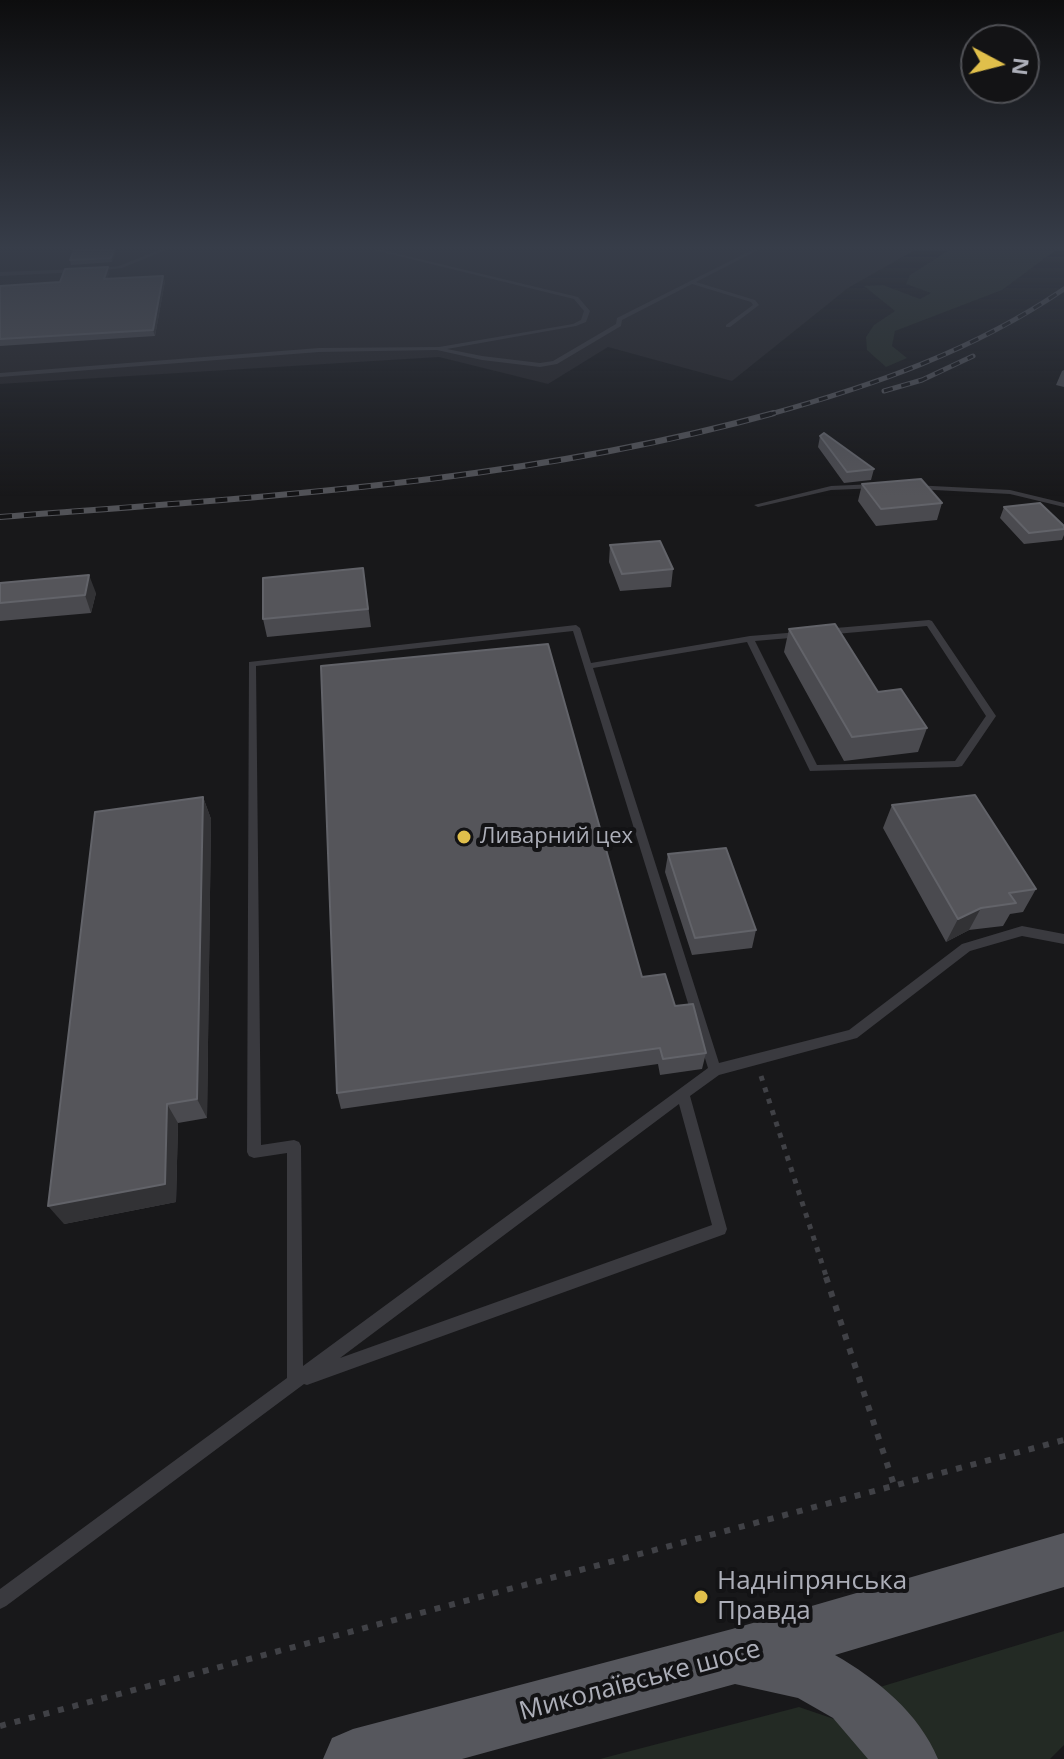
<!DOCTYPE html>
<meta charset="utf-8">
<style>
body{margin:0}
#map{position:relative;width:1064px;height:1759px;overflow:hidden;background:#18181a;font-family:"Open Sans",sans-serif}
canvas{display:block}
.north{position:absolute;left:960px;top:24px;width:80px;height:80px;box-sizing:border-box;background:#131315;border:2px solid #505156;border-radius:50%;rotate:97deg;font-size:22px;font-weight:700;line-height:32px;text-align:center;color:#acaeb8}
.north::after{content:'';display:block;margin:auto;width:28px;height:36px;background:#e0bf4b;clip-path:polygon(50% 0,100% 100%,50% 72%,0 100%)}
</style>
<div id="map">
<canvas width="1064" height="1759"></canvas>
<div class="north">N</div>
</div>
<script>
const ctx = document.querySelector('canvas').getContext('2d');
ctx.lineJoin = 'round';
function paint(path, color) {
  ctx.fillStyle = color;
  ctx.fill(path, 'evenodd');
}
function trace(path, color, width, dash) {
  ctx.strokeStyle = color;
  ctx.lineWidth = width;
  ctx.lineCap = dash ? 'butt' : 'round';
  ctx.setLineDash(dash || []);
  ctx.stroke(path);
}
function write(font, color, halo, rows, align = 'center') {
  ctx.font = font + ' "Open Sans",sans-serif';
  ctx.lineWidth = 8;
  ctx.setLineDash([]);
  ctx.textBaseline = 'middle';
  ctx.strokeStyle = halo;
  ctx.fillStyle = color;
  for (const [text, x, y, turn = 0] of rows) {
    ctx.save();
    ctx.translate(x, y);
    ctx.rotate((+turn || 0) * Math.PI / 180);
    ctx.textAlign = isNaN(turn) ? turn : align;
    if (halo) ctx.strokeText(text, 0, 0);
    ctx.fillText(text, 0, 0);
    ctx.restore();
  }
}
paint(new Path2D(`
 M0 250H915L848 288 732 381 608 347 548 384 439 357 0 384Z`), '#252427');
paint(new Path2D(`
 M949 250H1056L1002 290 895 331 892 346 907 358 886 367 867 350 866 337 874 325 895 311 864 286 883 285 920 299 931 293 906 284 910 275Z
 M1064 1631V1745L1050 1759H934L880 1687Z
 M799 1707 837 1720 870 1759H600Z`), '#232a24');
trace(new Path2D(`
 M761 1076 827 1279`), '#404146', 5, [5, 7]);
trace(new Path2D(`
 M826 1277 894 1485
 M0 1726 1064 1440`), '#404146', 6, [6, 9]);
paint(new Path2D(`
 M159 250H166L122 268 96 271 93 269 119 266Z
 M374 250H382L578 297 590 311 586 322 576 326 447 349 482 356 540 363 553 361 616 324 617 318 752 250H758L696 282 755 300 759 305 730 327H726V325L753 305 751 302 692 284 622 320 621 326 557 364 540 367 482 360 437 350 319 352 0 377V373L319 348 439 347 573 324 581 320 584 311 574 299Z
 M81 269 79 272 0 276V272Z
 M875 484H878V488L831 490 758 507 754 505 831 486Z
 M913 485 1010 490 1064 503V507L1010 494 916 489 912 487Z
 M929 620 932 621 996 716 962 766 958 767 810 771 747 642 593 668 719 1063 849 1030 962 944 1022 926 1064 934V944L1022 936 970 951 857 1038 719 1075 690 1096 727 1229 725 1234 307 1385 304 1384 6 1606 0 1609V1589L287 1378V1153L254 1158 249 1156 247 1152 249 662 576 625 580 628 591 663 750 636 799 632 803 635 802 637 755 641 817 765 955 761 986 716 927 626 824 635 820 632 824 629ZM573 631 708 1068 303 1366 301 1146 299 1142 294 1140 261 1145 256 666ZM679 1104 712 1225 340 1358Z`), '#3a3a3f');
paint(new Path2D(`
 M1064 1533V1587L835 1655C877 1679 919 1713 938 1759H868L833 1718 798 1698 735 1684 462 1759H323L332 1738 353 1729 732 1629Z`), '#56575d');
const railFar1 = new Path2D(`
 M884 391 922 380 973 356
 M767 415C872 386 973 351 1064 289`);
const rail = new Path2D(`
 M0 517C260 497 522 483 774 413`);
trace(railFar1, '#515257', 5);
trace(rail, '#515257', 6);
trace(railFar1, '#131315', 3, [9]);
trace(rail, '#131315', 4, [12]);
paint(new Path2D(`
 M74 250H116L112 262 71 265 70 260Z
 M109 273 107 279 165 281 155 336 0 346V286L60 282Z
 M1064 370V387L1056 385 1062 371Z
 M820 436 874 469 871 480 844 483 818 447Z
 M862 484 942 503 937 520 876 526 858 501Z
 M1004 507 1064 526V535L1062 540 1024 544 1000 518Z
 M610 545 673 569 671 587 620 591 609 562Z
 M363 568 371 627 267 637 263 619Z
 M0 583 96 593 91 613 0 621Z
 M789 629 927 728 918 752 844 761 784 652Z
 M203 797 211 819 207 1118 178 1123 176 1202 64 1224Z
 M892 805 1036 889 1023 912 1010 914 1003 926 969 930 946 942 883 828Z
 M668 854 756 930 752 948 692 955 665 872Z
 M642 977 675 1006 706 1053 702 1069 660 1075 658 1064 341 1109 337 1093Z`), '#4a4a4f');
paint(new Path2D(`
 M114 250H116L112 262 111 258Z
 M108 267 109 273 105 285 104 279Z
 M163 276 165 281 155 336 153 330Z
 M89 575 96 593 91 613 85 595Z
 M203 797 211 819 207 1118 197 1099Z
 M981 908 969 930 946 942 958 919Z
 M167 1104 178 1123 176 1202 64 1224 48 1206Z`), '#323235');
const building = new Path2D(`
 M74 250H114L111 258 70 260Z
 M108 267 104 279 163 276 153 330 0 339V286L60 282 65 269Z
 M824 433 874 469 847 472 820 436Z
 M921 479 942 503 881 509 862 484Z
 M1040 503 1064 526V529L1029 533 1004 507Z
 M660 541 673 569 622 574 610 545Z
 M363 568 368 609 263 619V578Z
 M89 575 85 595 0 603V583Z
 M835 624 878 692 901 689 927 728 852 737 789 629Z
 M548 644 642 977 665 974 675 1006 693 1004 706 1053 663 1059 660 1048 337 1093 321 666Z
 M975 795 1036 889 1009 893 1016 903 981 908 958 919 892 805Z
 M203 797 197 1099 167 1104 165 1184 48 1206 95 812Z
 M726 848 756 930 695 938 668 854Z`);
paint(building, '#55555a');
trace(building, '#626369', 2);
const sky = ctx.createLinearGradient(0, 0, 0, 496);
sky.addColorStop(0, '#0d0d0e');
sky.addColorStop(0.5, '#373d49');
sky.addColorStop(1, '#373d4900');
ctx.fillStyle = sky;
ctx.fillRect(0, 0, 1064, 496);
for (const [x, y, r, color] of [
 [464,837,8,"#e0bf4b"],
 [701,1597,8,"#e0bf4b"]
]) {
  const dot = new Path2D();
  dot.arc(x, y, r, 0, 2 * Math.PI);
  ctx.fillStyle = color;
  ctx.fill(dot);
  trace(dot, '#131315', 3);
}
write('22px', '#acaeb8', '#131315', [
 ["Ливарний цех",480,837]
], 'left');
write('26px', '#acaeb8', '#131315', [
 ["Надніпрянська",717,1582],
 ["Правда",717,1612]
], 'left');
write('26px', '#acaeb8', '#131315', [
 ["Миколаївське шосе",640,1681,-15]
]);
</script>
